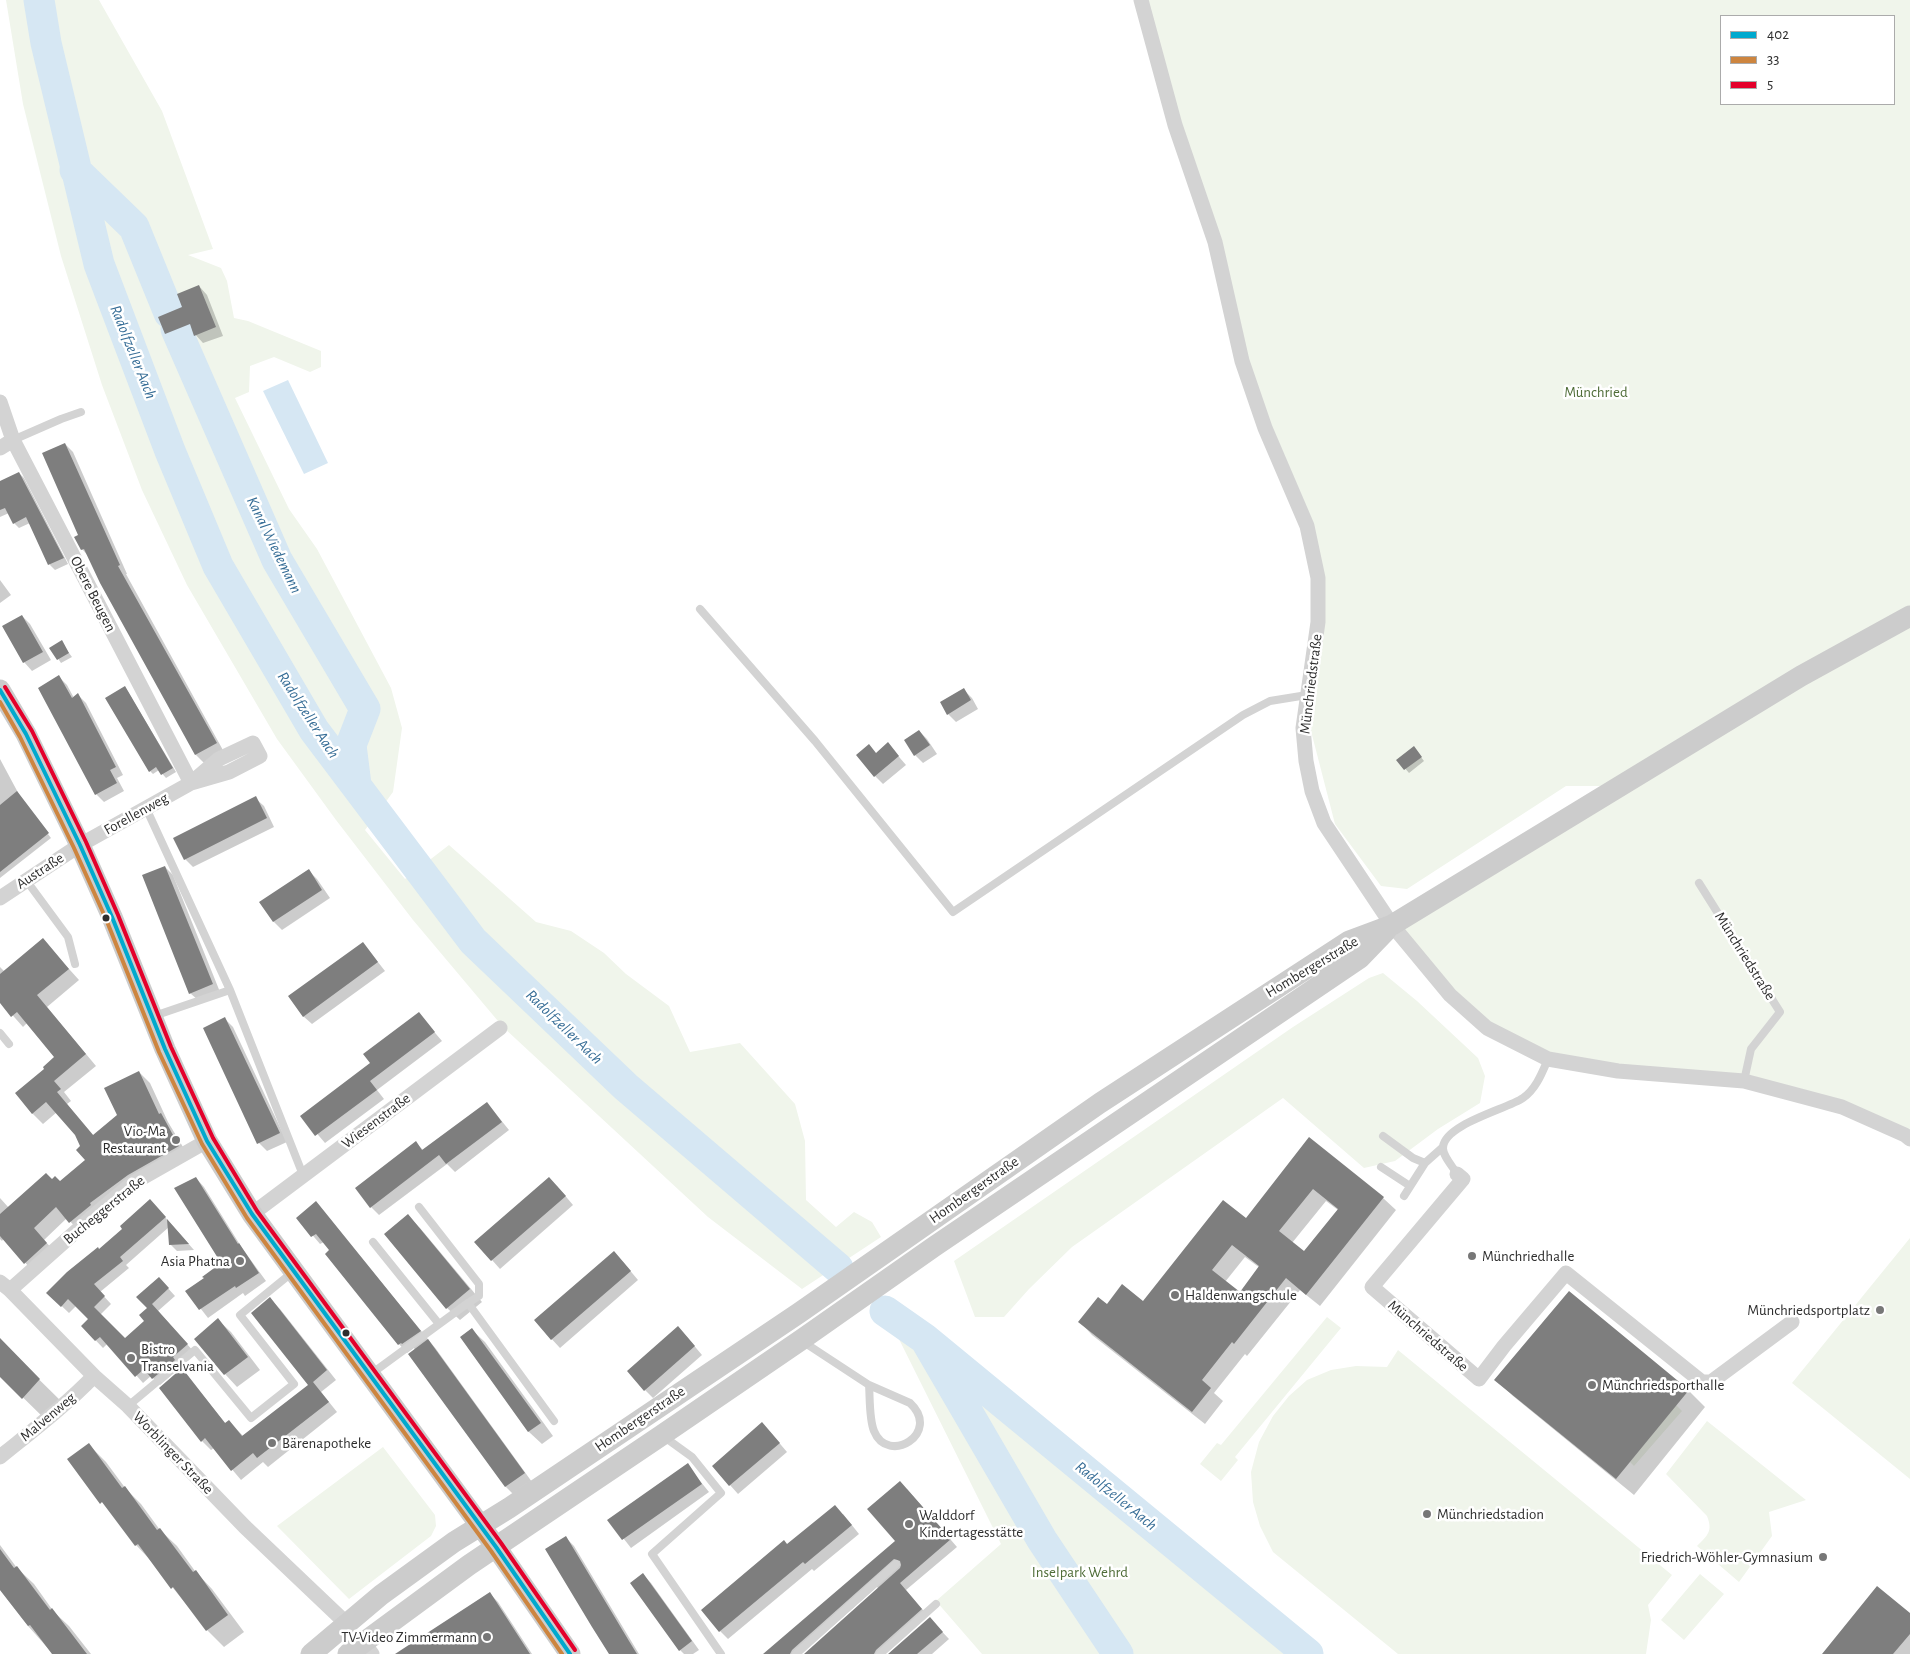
<!DOCTYPE html>
<meta charset="utf-8">
<style>
body{margin:0}
#map{position:relative;width:1910px;height:1654px;overflow:hidden;background:#fff;font-family:"Alegreya Sans",sans-serif}
canvas{display:block}
.legend{position:absolute;left:1720px;top:15px;width:175px;height:90px;box-sizing:border-box;background:#fff;border:1px solid #ababab;margin:0;padding:6px 9px;list-style:none;font-size:15px;color:#2e2e2e}
.legend li{display:flex;align-items:center;gap:10px;height:25px}
.legend b{width:25px;border:1px solid #ababab}
</style>
<div id="map">
<canvas width="1910" height="1654"></canvas>
<ul class="legend">
<li><b style="height:6px;background:#00a9ce"></b>402</li>
<li><b style="height:6px;background:#cd853f"></b>33</li>
<li><b style="height:6px;background:#e4002b"></b>5</li>
</ul>
</div>
<script>
const ctx = document.querySelector('canvas').getContext('2d');
ctx.lineJoin = 'round';
function paint(path, color) {
  ctx.fillStyle = color;
  ctx.fill(path, 'evenodd');
}
function trace(path, color, width, dash) {
  ctx.strokeStyle = color;
  ctx.lineWidth = width;
  ctx.lineCap = dash ? 'butt' : 'round';
  ctx.setLineDash(dash || []);
  ctx.stroke(path);
}
function write(font, color, halo, rows, align = 'center') {
  ctx.font = font + ' "Alegreya Sans",sans-serif';
  ctx.lineWidth = 5;
  ctx.setLineDash([]);
  ctx.textBaseline = 'middle';
  ctx.strokeStyle = halo;
  ctx.fillStyle = color;
  for (const [text, x, y, turn = 0] of rows) {
    ctx.save();
    ctx.translate(x, y);
    ctx.rotate((+turn || 0) * Math.PI / 180);
    ctx.textAlign = isNaN(turn) ? turn : align;
    if (halo) ctx.strokeText(text, 0, 0);
    ctx.fillText(text, 0, 0);
    ctx.restore();
  }
}
paint(new Path2D(`
 M6 0H99L162 111 213 249 188 255 221 268 227 281 234 318 248 321 321 351V367L310 372 274 357 250 366 249 392 235 398 289 509 317 549 391 688 402 728 393 792 365 830 405 879 449 845 536 922 571 931 604 953 626 974 669 1006 690 1052 740 1043 795 1104 805 1141 806 1200 836 1227 854 1212 872 1222 881 1237 802 1289 708 1217 503 1027 413 920 336 820 277 739 187 585 142 490 102 385 61 256 23 104Z
 M1145 0H1910V1139L1905 1135 1744 1081 1548 1059 1487 1028 1392 925 1617 786H1566L1407 889 1381 886 1335 824 1311 731 1321 577 1268 426ZM1721 16H1894V104H1721Z
 M1383 973 1417 1001 1478 1058 1485 1076 1480 1103 1438 1129 1395 1161 1364 1168 1283 1098 1072 1247 1029 1289 1004 1317H975L954 1261 1293 1027 1369 978Z
 M1910 1238V1479L1792 1383Z
 M885 1311 925 1339 1308 1654H982L936 1601 1001 1544Z
 M1327 1317 1341 1328 1235 1457 1238 1460 1221 1481 1200 1464 1217 1443 1221 1445Z
 M1398 1350 1672 1575 1648 1605 1651 1620 1646 1654H1398L1273 1552 1260 1526 1253 1502 1251 1472 1259 1442 1273 1416 1289 1396 1307 1380 1331 1370 1356 1366 1387 1367Z
 M1676 1405 1682 1411 1634 1466 1630 1462Z
 M1707 1421 1806 1500 1769 1512 1772 1536 1739 1582 1697 1546C1708 1535 1713 1531 1707 1516L1666 1474Z
 M383 1447 435 1515 436 1526 431 1536 349 1599 277 1526Z
 M1700 1574 1724 1594 1684 1640 1661 1620Z`), '#f0f5eb');
paint(new Path2D(`
 M288 380 328 463 304 474 263 391Z`), '#d6e7f3');
paint(new Path2D(`
 M199 286 207 295 223 336 203 343 194 333 174 341 166 333ZM195 321 196 323 168 334V331Z
 M65 444 73 452 127 574H126L224 752 204 763 196 755 101 583 89 557 82 549Z
 M19 473 24 478 68 564 55 570 50 565 30 523 19 528 14 523 9 513 0 517V482Z
 M0 580 11 595 0 603Z
 M22 616 30 624 51 660 32 671 24 662Z
 M61 642 72 657 61 663 51 648Z
 M59 677 67 685 74 698 78 695 86 703 123 775 117 778 124 791 104 802 96 794Z
 M125 687 176 772 166 778 159 770 153 774 150 771Z
 M963 689 972 698 978 709 956 722 948 714Z
 M919 731 927 739 937 754 923 763 915 755Z
 M888 744 906 765 883 784 875 776 876 754Z
 M1417 752 1424 761 1409 773 1398 760Z
 M0 759 22 800 51 838 0 878Z
 M255 798 264 806 274 827 193 867 185 859Z
 M165 867 173 875 220 992 199 1001 190 993Z
 M308 870 317 879 330 898 282 930 274 922 261 902Z
 M43 940 79 980 47 1007 96 1066 64 1092 71 1101 67 1104 94 1136 119 1115 139 1072 150 1083 168 1122 189 1157 139 1186 81 1233 67 1218 44 1240 57 1254 35 1274 4 1238 2 1241 0 1239V1198L9 1208 52 1181 61 1183 87 1160 76 1135 57 1112 43 1124 32 1113 46 1069 56 1058 27 1023 23 1027 0 1001V967L5 972Z
 M363 943 385 971 312 1024 303 1016Z
 M419 1014 442 1041 377 1090 384 1099 325 1143 302 1116 372 1064Z
 M225 1019 233 1027 287 1142 267 1151 259 1143Z
 M487 1103 509 1130 455 1172 447 1164 379 1215 371 1207 416 1143 424 1151Z
 M1310 1139 1383 1198 1396 1210 1320 1306 1300 1290 1247 1356 1245 1354 1214 1393 1223 1401 1205 1424 1092 1335 1080 1322 1107 1306 1143 1302 1246 1219ZM1326 1201 1338 1210 1304 1253 1292 1243ZM1245 1257 1260 1268 1240 1293 1225 1282Z
 M196 1178 204 1187 242 1248 266 1281 245 1296 243 1293 208 1318 187 1291 205 1279 222 1264Z
 M557 1186 573 1205 500 1269 476 1242Z
 M316 1203 436 1349 532 1482 514 1495 506 1487 410 1354 415 1350 414 1348 407 1353 399 1344 326 1254 330 1251 324 1242 320 1244 298 1218Z
 M157 1208 194 1250 177 1251 170 1244 169 1227 126 1265 129 1268 100 1292 111 1304 100 1315 125 1340 146 1322 148 1308 166 1286 175 1296 158 1311 194 1352 179 1365 181 1367 160 1385 151 1376 143 1383 108 1343 103 1348 82 1326 89 1320 76 1306 69 1313 48 1293 99 1251Z
 M408 1216 420 1228 482 1302 460 1320 447 1308Z
 M622 1261 638 1280 560 1348 535 1321Z
 M270 1299 280 1309 336 1380 321 1392 337 1412 268 1467 263 1462 241 1480 214 1448 211 1450 202 1441 182 1370 226 1424 229 1421 244 1437 309 1386Z
 M218 1320 231 1332 260 1370 237 1387 225 1374Z
 M472 1330 485 1342 553 1436 542 1444 529 1432 461 1337Z
 M686 1336 702 1355 653 1398 645 1390Z
 M0 1341 65 1405 49 1423 0 1375Z
 M1496 1380 1688 1390 1705 1407 1634 1495 1513 1396Z
 M770 1432 787 1452 738 1494 713 1466Z
 M89 1445 106 1462 126 1489 141 1504 160 1530 177 1546 195 1571 212 1589 244 1632 224 1647 207 1630 152 1562 136 1545 69 1460Z
 M687 1465 709 1492 631 1548 609 1520Z
 M907 1489 957 1547 906 1590 928 1616 885 1654H806L879 1589 877 1587 801 1654H779L897 1541Z
 M843 1514 859 1534 814 1571 812 1569 728 1639 720 1631 788 1545Z
 M566 1538 574 1546 639 1654H610Z
 M0 1545 17 1568 34 1584 54 1612 69 1626 91 1654H53L28 1626 0 1590Z
 M643 1575 651 1583 699 1650 693 1654H684L680 1650Z
 M490 1594 498 1602 532 1654H402Z
 M1910 1615V1654H1824Z
 M930 1619 949 1639 932 1654H890Z`), '#0003');
trace(new Path2D(`
 M39 0 46 43 99 264 170 451 218 566 314 730 473 941 626 1087 838 1268
 M75 170 134 227 169 313
 M176 329 277 560 365 709 351 745 356 785
 M885 1311 925 1339 1042 1540 1118 1654
 M925 1339 1308 1654`), '#d6e7f3', 31);
paint(new Path2D(`
 M199 285 216 327 194 336 190 324 165 334 158 317 182 307 177 294Z
 M65 443 120 565 118 566 217 743 195 755 100 583 84 549 81 550 74 537 78 535 42 453Z
 M19 472 64 558 48 565 26 517 13 524 5 508 0 510V481Z
 M22 615 43 652 23 663 2 626Z
 M62 640 69 653 57 660 49 648Z
 M59 675 72 698 78 693 116 767 110 770 117 783 95 795 38 688Z
 M125 686 173 768 161 775 156 767 149 772 105 698Z
 M964 688 971 700 947 715 940 702Z
 M919 730 930 745 914 756 904 740Z
 M888 742 899 756 874 777 856 755 869 744 876 753Z
 M1414 746 1422 757 1404 770 1396 760Z
 M17 791 49 833 0 872V805Z
 M256 796 267 818 184 860 173 838Z
 M165 866 213 984 189 994 142 875Z
 M309 869 322 890 273 922 259 902Z
 M43 938 69 969 37 995 86 1054 54 1081 61 1089 57 1092 93 1135 117 1115 104 1088 139 1071 159 1114 161 1113 179 1146 128 1175 90 1203 91 1205 69 1223 56 1207 34 1228 47 1243 24 1264 0 1236V1214L46 1173 52 1179 55 1176 60 1181 85 1160 76 1150 80 1146 75 1135 46 1102 32 1114 15 1093 44 1069 43 1067 54 1057 17 1012 11 1017 0 1003V974Z
 M363 942 378 962 303 1017 288 996Z
 M419 1012 435 1032 370 1081 377 1090 315 1136 300 1116 370 1063 363 1054Z
 M225 1017 280 1133 257 1144 203 1028Z
 M487 1102 502 1122 446 1164 439 1155 370 1208 355 1188 416 1141 422 1150Z
 M1309 1137 1384 1197 1306 1295 1286 1278 1234 1344 1232 1342 1202 1380 1211 1388 1192 1412 1078 1322 1098 1297 1107 1304 1122 1284 1143 1301 1223 1200 1246 1218ZM1313 1189 1338 1209 1304 1251 1279 1231ZM1232 1245 1259 1266 1240 1292 1212 1270Z
 M196 1177 238 1244 239 1243 259 1273 236 1288 235 1286 199 1310 185 1291 204 1278 202 1277 221 1263 174 1188Z
 M549 1177 566 1196 491 1261 474 1242Z
 M150 1199 166 1217 120 1257 123 1261 94 1284 105 1296 94 1307 125 1338 144 1321 139 1315 147 1308 136 1297 159 1277 169 1288 152 1304 188 1344 173 1357 175 1360 152 1379 144 1369 135 1377 100 1337 95 1341 81 1326 88 1319 68 1299 61 1307 46 1293 67 1272 98 1247 99 1249 122 1229 120 1226Z
 M316 1201 421 1331 402 1344 401 1343 398 1345 325 1254 329 1250 316 1234 311 1237 296 1218Z
 M408 1214 470 1289 446 1309 384 1234Z
 M167 1219 189 1244 169 1245Z
 M614 1251 631 1271 551 1340 534 1320Z
 M1569 1291 1689 1390 1616 1479 1494 1380Z
 M270 1297 327 1370 313 1382 329 1402 257 1458 253 1453 231 1471 205 1438 201 1442 159 1388 182 1368 225 1423 229 1420 242 1436 308 1385 251 1313Z
 M218 1318 248 1357 224 1375 194 1339Z
 M678 1326 695 1346 644 1391 627 1371Z
 M472 1328 541 1423 528 1432 460 1337Z
 M0 1338 40 1379 22 1399 0 1377Z
 M428 1339 525 1473 505 1487 408 1354Z
 M762 1422 780 1443 729 1486 712 1466Z
 M89 1443 122 1488 125 1486 157 1530 160 1528 193 1572 196 1570 228 1615 206 1631 173 1587 171 1589 138 1544 135 1546 102 1502 100 1504 67 1459Z
 M688 1463 702 1484 622 1540 607 1520Z
 M900 1481 951 1539 900 1583 922 1609 876 1650 874 1654H804L900 1568 901 1565 900 1561 894 1559 792 1650 790 1654H763L895 1541 867 1509Z
 M835 1505 852 1525 805 1564 803 1562 719 1632 701 1610 784 1540 787 1544Z
 M566 1536 629 1641 637 1654H609L592 1627 545 1549Z
 M0 1549 14 1568 17 1566 50 1610 52 1608 87 1654H52L30 1625 28 1626 0 1590Z
 M643 1573 692 1641 679 1651 630 1583Z
 M1877 1586 1910 1613V1634L1893 1654H1822Z
 M490 1592 530 1654H395L444 1622Z
 M930 1617 943 1632 917 1654H888Z`), '#7e7e7e');
trace(new Path2D(`
 M13 440 61 419 81 412
 M700 609 815 741 953 912 1243 715 1270 701 1307 695
 M146 808 230 990 303 1175
 M26 880 68 937 75 964
 M1699 883 1780 1012 1751 1049 1744 1081
 M154 1016 230 990
 M0 1033 9 1044
 M1383 1136 1413 1158 1425 1163
 M1381 1167 1410 1186
 M1457 1174C1453 1167 1442 1155 1443 1147 1445 1124 1507 1109 1523 1098 1536 1089 1542 1073 1548 1059
 M1404 1196 1425 1163 1443 1147
 M419 1207 479 1284V1296L468 1303
 M373 1242 439 1324
 M802 1341 869 1385 910 1403C942 1433 888 1466 874 1431 869 1419 870 1397 869 1385
 M371 1374 468 1303 554 1421
 M128 1406 195 1350 251 1418 294 1384 240 1315 294 1271
 M663 1436 692 1457 721 1493 652 1554 721 1654
 M796 1654 896 1564
 M880 1654 936 1604`), '#d3d3d3', 8);
trace(new Path2D(`
 M1141 0 1175 125 1215 242 1242 361 1265 428 1307 526 1318 578V622L1303 728 1306 761 1312 791 1324 823 1392 925 1450 995 1487 1028 1548 1059 1618 1071 1744 1081 1842 1107 1905 1135 1910 1139
 M0 402 13 440 191 783
 M0 448 13 440
 M0 898 80 845 191 783 219 759 253 743 260 756 229 772 191 783
 M1457 1174 1463 1179 1372 1287 1479 1379 1504 1346 1566 1273 1702 1382H1711L1792 1322
 M252 1214 500 1028
 M0 1282 10 1290 94 1376 128 1406 245 1527 347 1624
 M10 1290 91 1218 133 1183 207 1141
 M0 1457C32 1431 65 1406 94 1376
 M363 1642 372 1654`), '#d3d3d3', 15);
trace(new Path2D(`
 M0 690 26 734 80 845 112 917 165 1049 207 1141 252 1214 496 1547 570 1654
 M311 1654 381 1595 454 1542 509 1508 799 1313 1100 1103 1349 941 1392 925 1801 676 1910 616
 M348 1654 469 1565 662 1435 801 1340 935 1246 1360 958 1386 931`), '#ccc', 21);
trace(new Path2D(`
 M0 690 26 734 80 845 112 917 165 1049 207 1141 252 1214 496 1547 570 1654`), '#00a9ce', 4);
trace(new Path2D(`
 M0 702 20 737 74 848 106 919 159 1052 202 1144 247 1218 491 1551 562 1654`), '#cd853f', 4);
trace(new Path2D(`
 M5 687 32 731 86 842 118 915 171 1047 213 1138 257 1211 501 1543 575 1650`), '#e4002b', 4);
for (const [x, y, r, color] of [
 [106,918,4.5,"#2e2e2e"],
 [176,1140,5,"#777"],
 [1472,1256,5,"#777"],
 [240,1261,5,"#777"],
 [1175,1295,5,"#777"],
 [1880,1310,5,"#777"],
 [346,1333,4.5,"#2e2e2e"],
 [131,1358,5,"#777"],
 [1592,1385,5,"#777"],
 [272,1443,5,"#777"],
 [1427,1514,5,"#777"],
 [909,1524,5,"#777"],
 [1823,1557,5,"#777"],
 [487,1637,5,"#777"]
]) {
  const dot = new Path2D();
  dot.arc(x, y, r, 0, 2 * Math.PI);
  ctx.fillStyle = color;
  ctx.fill(dot);
  trace(dot, '#fff', 2);
}
write('15px', '#4f6d38', '#fff', [
 ["Münchried",1596,392],
 ["Inselpark Wehrd",1080,1572]
]);
write('15px', '#2e2e2e', '#fff', [
 ["Obere Beugen",93,594,63],
 ["Münchriedstraße",1311,684,-83],
 ["Forellenweg",136,814,-29],
 ["Austraße",40,871,-33],
 ["Münchriedstraße",1745,956,58],
 ["Hombergerstraße",1312,967,-31],
 ["Wiesenstraße",376,1121,-37],
 ["Hombergerstraße",974,1190,-35],
 ["Bucheggerstraße",104,1210,-39],
 ["Münchriedstraße",1428,1336,41],
 ["Malvenweg",48,1417,-40],
 ["Hombergerstraße",640,1419,-34],
 ["Worblinger Straße",173,1453,46]
]);
write('15px', '#2e2e2e', '#fff', [
 ["Vio-Ma",166,1131,"right"],
 ["Restaurant",166,1148,"right"],
 ["Münchriedhalle",1482,1256],
 ["Asia Phatna",230,1261,"right"],
 ["Haldenwangschule",1185,1295],
 ["Münchriedsportplatz",1870,1310,"right"],
 ["Bistro",141,1349],
 ["Transelvania",141,1366],
 ["Münchriedsporthalle",1602,1385],
 ["Bärenapotheke",282,1443],
 ["Münchriedstadion",1437,1514],
 ["Walddorf",919,1515],
 ["Kindertagesstätte",919,1532],
 ["Friedrich-Wöhler-Gymnasium",1813,1557,"right"],
 ["TV-Video Zimmermann",477,1637,"right"]
], 'left');
write('italic 16px', '#366d96', '#fff', [
 ["Radolfzeller Aach",133,352,68],
 ["Kanal Wiedemann",274,545,64],
 ["Radolfzeller Aach",308,715,57],
 ["Radolfzeller Aach",564,1027,44],
 ["Radolfzeller Aach",1116,1496,39]
]);
</script>
